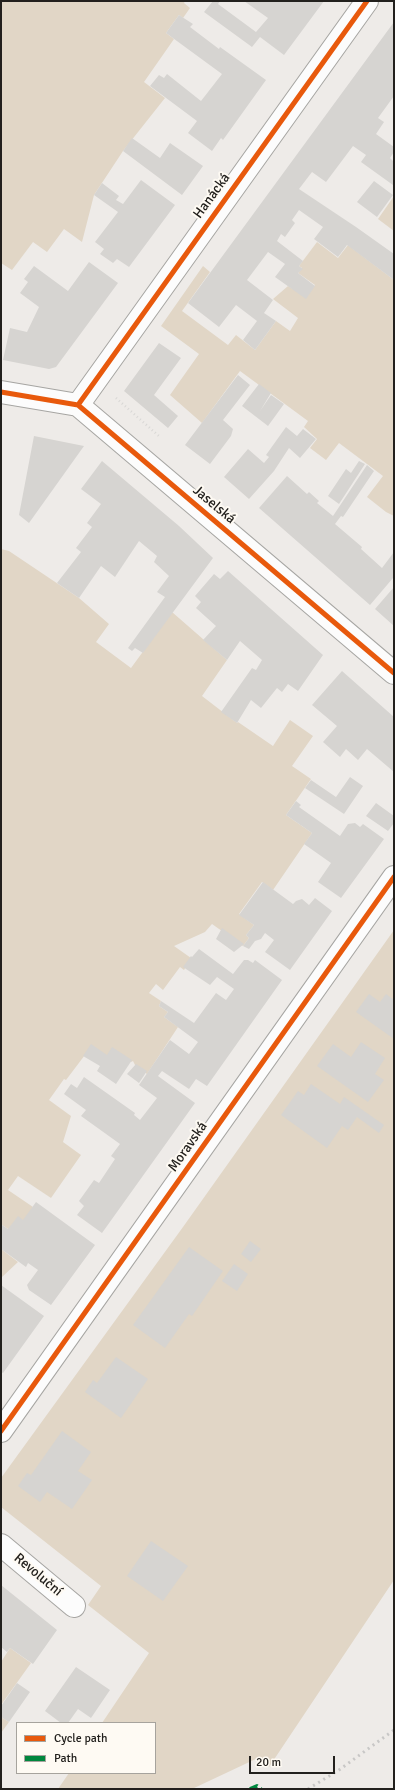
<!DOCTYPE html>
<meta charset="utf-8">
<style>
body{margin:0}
#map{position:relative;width:395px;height:1790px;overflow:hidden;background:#eeebe8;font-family:Signika,sans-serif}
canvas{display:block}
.frame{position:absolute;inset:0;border:2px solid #22201d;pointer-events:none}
.legend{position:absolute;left:16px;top:1722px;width:140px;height:52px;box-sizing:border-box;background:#fefaf3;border:1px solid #a6a39d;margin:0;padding:5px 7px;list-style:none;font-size:12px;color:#22201d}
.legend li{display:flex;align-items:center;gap:8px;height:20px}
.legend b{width:20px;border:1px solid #a6a39d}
.scale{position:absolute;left:249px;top:1756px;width:86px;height:18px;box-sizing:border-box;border:2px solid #22201d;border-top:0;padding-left:5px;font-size:12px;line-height:14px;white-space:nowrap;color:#22201d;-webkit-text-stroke:3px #fefaf3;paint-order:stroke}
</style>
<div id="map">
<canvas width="395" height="1790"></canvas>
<div class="frame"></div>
<ul class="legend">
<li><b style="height:5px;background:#e8590c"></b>Cycle path</li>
<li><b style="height:5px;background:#00873e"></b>Path</li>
</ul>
<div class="scale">20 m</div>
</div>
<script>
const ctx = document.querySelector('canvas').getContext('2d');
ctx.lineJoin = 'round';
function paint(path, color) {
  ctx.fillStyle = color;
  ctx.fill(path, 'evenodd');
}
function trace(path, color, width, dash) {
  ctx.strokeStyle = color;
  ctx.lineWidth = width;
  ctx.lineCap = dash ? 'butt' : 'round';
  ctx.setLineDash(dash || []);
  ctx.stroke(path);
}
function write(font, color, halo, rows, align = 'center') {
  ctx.font = font + ' Signika,sans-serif';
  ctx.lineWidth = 4;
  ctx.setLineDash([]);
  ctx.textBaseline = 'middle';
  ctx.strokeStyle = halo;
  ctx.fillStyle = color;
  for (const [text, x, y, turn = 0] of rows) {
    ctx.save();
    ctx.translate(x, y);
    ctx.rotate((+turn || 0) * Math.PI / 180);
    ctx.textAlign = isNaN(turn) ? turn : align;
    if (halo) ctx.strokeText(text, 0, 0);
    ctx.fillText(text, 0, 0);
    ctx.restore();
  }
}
paint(new Path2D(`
 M1 1H185L184 3 190 8 183 18 179 15 166 33 174 39 144 82 165 98 123 151 94 195 82 242 64 229 47 252 33 242 12 270 1 263Z
 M394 196V231L378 219Z
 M317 242 338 258 348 245 394 280V516L386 512 367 497 383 476 339 443 326 460 310 448 317 439 304 427 308 421 240 371 202 423 170 395 199 354 161 326 203 266 210 272 182 311 228 345 236 335 255 350 276 321 290 331 298 318 273 299 288 286 306 297 315 285 298 273 302 268 299 266Z
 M1 549 9 551 79 598 109 624 96 642 131 668 172 612 227 660 202 696 237 723 238 722 273 746 290 720 313 736 292 766 311 779 286 815 312 833 273 890 262 882 239 914 254 925 246 935 249 938 243 946 212 924 205 932 174 946 191 958 184 970 180 967 163 990 156 984 149 993 161 1001 159 1006 168 1012 164 1017 178 1027 147 1074 135 1065 133 1061 131 1062 113 1050 107 1058 91 1047 66 1080 64 1079 49 1100 71 1116 63 1142 81 1155 51 1198 18 1176 8 1190 33 1207 16 1234 2 1225 1 1226Z
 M394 930V1580L269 1767 260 1757 192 1789H58L69 1773H155V1723H102L149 1653 88 1605 101 1586 1 1507V1478L183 1227Z
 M1 1249 18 1262 1 1278Z
 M10 1648 31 1663 1 1705V1662Z
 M1 1717 9 1722 1 1733Z`), '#e1d6c6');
paint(new Path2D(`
 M213 1H220L218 4 256 32 268 18 244 1H324L284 55 260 37 252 47 204 12Z
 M179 15 193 24 190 27 219 49 220 47 266 80 223 140 221 138 212 151 188 133 197 121 150 86 159 75 164 78 167 74 201 101 222 74 166 33Z
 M394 22 393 91 394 96 378 118 384 122 376 134 394 147V152L390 158 394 162V184L393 185 361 162 366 155 353 146 326 182 312 172 299 189 356 227 394 254V280L347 245 338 257 314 239 323 227 299 210 292 220 295 223 285 237 281 234 277 241 303 261 299 266 303 269 298 273 315 286 306 299 275 277 285 264 268 252 247 280 273 300 264 313 276 321 255 350 243 340 257 321 236 305 219 327 188 303Z
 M132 138 160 158 170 143 203 166 182 195 123 151Z
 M141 180 175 205 129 267 117 259 113 263 100 254 104 249 95 242 118 212 94 195 102 183 119 196 116 200 123 204Z
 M374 181 393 195 377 217 357 202Z
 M89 262 118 283 56 367 49 369 3 360 10 328 27 332 39 307 20 293 28 282 24 279 34 266 68 291Z
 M159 343 181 358 154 395 178 416 168 428 124 391Z
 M238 375 250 385 223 420 233 429 231 436 210 464 185 445Z
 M259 384 271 393 260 411 271 395 284 404 268 426 242 406Z
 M286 427 297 436 303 429 316 439 300 458 289 448 274 471 249 499 224 477 248 449 264 463 269 457 266 455Z
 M34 436 84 446 29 523 19 515Z
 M102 461 179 526 213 558 143 653 135 648 132 651 128 648 165 597 157 592 169 576 154 562 157 556 139 541 115 577 101 566 79 598 57 583 81 552 76 548 92 527 87 523 101 504 81 489Z
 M359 461 365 464 339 504 328 496 346 469 351 473Z
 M367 465 374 471 343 517 341 516 335 524 362 547 361 549 382 568 394 552 393 578 370 605 259 508 287 476 307 494 309 492 319 501 317 503 333 516Z
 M228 571 323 655 298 691 288 684 282 692 277 688 261 708 251 700 237 723 221 712 252 668 256 670 262 660 240 641 227 660 203 640 216 626 196 608 201 602 195 596 214 574 220 579Z
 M394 587V626L375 609Z
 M342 671 394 717V772L367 749 358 760 346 749 340 757 323 742 337 726 312 705Z
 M350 777 363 786 344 814 305 788 311 780 336 797Z
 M296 801 301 805 299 807 340 836 348 824 355 823 360 827 363 824 384 839 341 898 318 882 331 863 304 844 312 833 286 815Z
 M376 803 394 816V823L388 831 366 816Z
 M263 882 293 904 296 901 302 899 309 905 315 898 332 911 290 970 265 952 274 940 265 933 261 939 255 941 249 949 243 946 249 938 246 935 254 925 239 915Z
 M222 928 244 944 234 952 216 939Z
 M199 949 233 974 244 960H248L253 963 255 960 282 980 207 1086 196 1079 189 1089 162 1071 158 1076 195 1103 102 1233 77 1215 84 1206 79 1201 94 1180 99 1183 115 1159 111 1156 120 1144 81 1116 86 1110 64 1094 71 1084 77 1088 84 1077 135 1113 134 1115 140 1120 157 1098 139 1085 170 1040 189 1054 198 1042 164 1017 168 1012 159 1006 161 1001 194 1023 216 993 226 1000 234 989 217 977 210 985 183 967 191 956 192 957Z
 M369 994 380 1002 386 994 394 1000V1039L356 1012Z
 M361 1042 385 1058 375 1074 384 1080 368 1102 317 1066 333 1044 351 1057Z
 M91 1044 107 1055 112 1047 132 1060 116 1084 97 1071 100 1066 83 1056Z
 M136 1064 147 1071 139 1083 127 1074Z
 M311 1084 340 1104 344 1097 384 1125 379 1133 357 1117 348 1130 342 1126 327 1148 281 1115 298 1091 304 1095Z
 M36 1202 95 1245 51 1305 29 1290 27 1285 38 1270 28 1263 26 1267 1 1249V1226L2 1225 8 1229 18 1216 23 1220Z
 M250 1241 261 1249 251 1262 241 1254Z
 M189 1247 223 1271 192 1316 189 1314 165 1348 133 1325Z
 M234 1264 248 1274 237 1291 222 1281Z
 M1 1285 44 1316 3 1373 1 1372Z
 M116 1357 148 1379 121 1418 85 1392 93 1380 97 1383Z
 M62 1431 91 1452 78 1471 92 1480 72 1509 47 1492 40 1502 18 1486 27 1473 31 1475Z
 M151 1541 188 1566 163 1601 127 1576Z
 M1 1585 57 1630 33 1664 10 1648 7 1652 1 1647Z
 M76 1667 110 1690 91 1718 78 1709 68 1723H61L45 1711Z
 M17 1683 30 1692 9 1722 1 1717V1706Z`), '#d6d4d1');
const minor = new Path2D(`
 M1 392 78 405 394 673
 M78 405 367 1
 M1 1431 394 877
 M1 1545 74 1606`);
trace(minor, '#a6a5a2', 24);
trace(new Path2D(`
 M116 398 160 437`), '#d8d7d5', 2.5, [1, 3]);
trace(minor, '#fcfcfc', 22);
trace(new Path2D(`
 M308 1789 339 1770 394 1730`), '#c8c7c6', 3, [2, 4]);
trace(new Path2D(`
 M250 1789 257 1786 261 1789`), '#00873e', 4, [8, 4]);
trace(new Path2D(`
 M1 392 78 405 394 673
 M78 405 367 1
 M1 1431 394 877`), '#e8590c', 5);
write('14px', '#22201d', '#fefaf3', [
 ["Hanácká",212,196,-54],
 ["Jaselská",214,505,40],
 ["Moravská",188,1147,-55],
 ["Revoluční",38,1575,40]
]);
</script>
